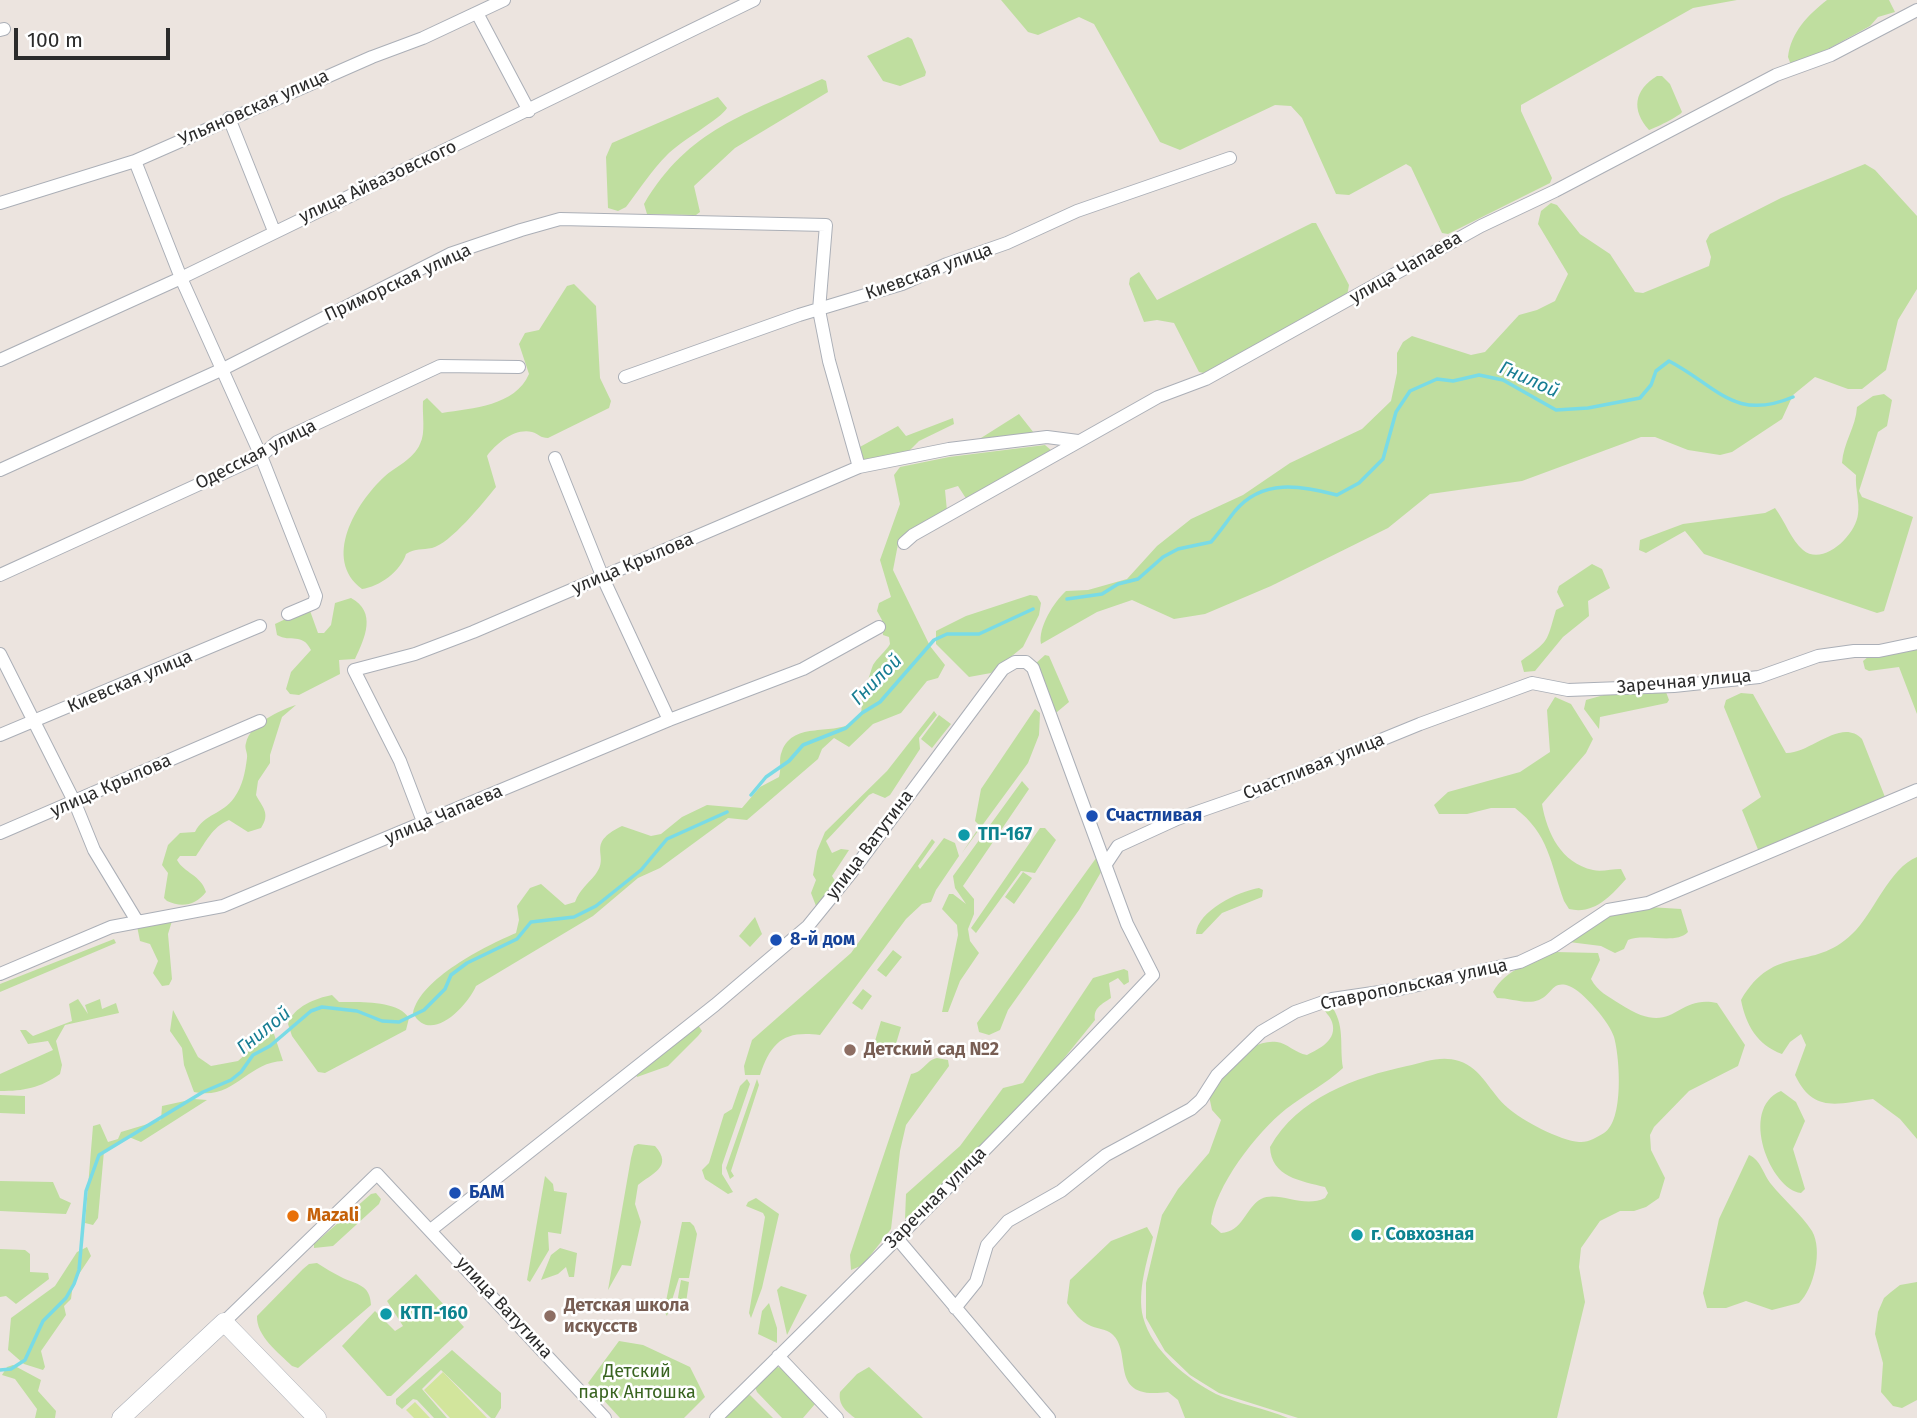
<!DOCTYPE html>
<meta charset="utf-8">
<style>
body{margin:0}
#map{position:relative;width:1917px;height:1418px;overflow:hidden;background:#ece4df;font-family:"Fira Sans",sans-serif}
canvas{display:block}
.scale{position:absolute;left:14px;top:28px;width:156px;height:32px;box-sizing:border-box;border:4px solid #2b2b2b;border-top:0;padding-left:9px;font-size:21px;line-height:24px;white-space:nowrap;color:#2b2b2b;-webkit-text-stroke:5px #fff;paint-order:stroke}
</style>
<div id="map">
<canvas width="1917" height="1418"></canvas>
<div class="scale">100 m</div>
</div>
<script>
const ctx = document.querySelector('canvas').getContext('2d');
ctx.lineJoin = 'round';
function paint(path, color) {
  ctx.fillStyle = color;
  ctx.fill(path, 'evenodd');
}
function trace(path, color, width, dash) {
  ctx.strokeStyle = color;
  ctx.lineWidth = width;
  ctx.lineCap = dash ? 'butt' : 'round';
  ctx.setLineDash(dash || []);
  ctx.stroke(path);
}
function write(font, color, halo, rows, align = 'center') {
  ctx.font = font + ' "Fira Sans",sans-serif';
  ctx.lineWidth = 5;
  ctx.setLineDash([]);
  ctx.textBaseline = 'middle';
  ctx.strokeStyle = halo;
  ctx.fillStyle = color;
  for (const [text, x, y, turn = 0] of rows) {
    ctx.save();
    ctx.translate(x, y);
    ctx.rotate((+turn || 0) * Math.PI / 180);
    ctx.textAlign = isNaN(turn) ? turn : align;
    if (halo) ctx.strokeText(text, 0, 0);
    ctx.fillText(text, 0, 0);
    ctx.restore();
  }
}
paint(new Path2D(`
 M1001 0H1737L1693 8 1521 105V111L1552 178 1550 183 1448 234 1442 233 1411 167 1406 164 1349 195 1336 194 1302 118 1291 106 1275 105 1180 150 1160 142 1094 24 1079 17 1038 35 1028 32Z
 M1827 0H1889L1895 12 1878 17 1870 26 1828 49 1791 65 1788 57C1791 32 1808 15 1827 0Z
 M908 37 912 39 926 72 925 76 900 86 883 81 867 56Z
 M1657 76H1662L1670 84 1682 112C1680 116 1653 129 1649 130 1631 110 1634 90 1657 76Z
 M822 79 826 81 828 92 735 148 694 186 700 212 696 215 647 214 644 204C689 128 746 115 822 79Z
 M718 97 727 108C722 118 679 142 667 155 652 170 639 190 626 207L618 211 608 208 606 157 612 143Z
 M1865 164 1875 170 1917 216V289L1898 320 1886 370 1862 389H1848L1815 377 1793 395 1782 419 1732 452 1720 455 1688 450 1655 437H1641L1522 481 1430 494 1388 528 1271 586 1205 614 1174 619 1132 600 1097 612 1041 644C1038 627 1054 602 1066 591L1088 590 1127 579 1157 546 1191 519 1243 495 1290 463 1362 429 1391 401 1397 373V353L1403 342 1412 336 1471 355 1485 352 1519 315 1537 310 1555 301 1568 274 1538 224 1541 211 1551 203 1557 205 1580 234 1610 254 1635 292 1643 293 1709 266 1711 257 1706 241 1710 234 1781 198Z
 M1312 223H1316L1349 285 1347 296 1204 373 1199 372 1174 323 1157 320 1144 322 1129 284 1130 278 1139 272 1157 300Z
 M574 284 596 306 600 378 611 401 609 408 548 438C540 438 539 434 532 432 514 428 496 444 487 456L496 487C484 502 450 544 432 548 422 550 416 548 406 554 401 571 379 587 362 589 322 559 356 503 384 477 396 466 413 460 420 444 426 433 422 414 423 401L427 398 442 413C473 408 515 406 529 374L519 344 525 333 539 330 567 286Z
 M1884 394 1892 400 1887 426 1878 432 1859 491 1862 497 1913 517 1884 611 1877 613 1704 554 1685 531 1646 553 1639 550 1640 540 1683 524 1765 513 1775 508C1785 521 1791 540 1803 550 1823 567 1856 535 1858 514 1860 503 1855 489 1856 475L1842 463C1843 443 1856 427 1857 407L1873 396Z
 M1019 414 1034 433 980 440 981 438Z
 M953 418 954 424 919 441 908 452 862 462 858 448 898 426 906 436Z
 M1045 445 1052 451 967 500 958 486 945 490 947 511 899 539 893 570 930 646 945 665 938 678 927 681 901 713 873 724 849 747 834 738 822 749 818 759 747 820 728 818 660 868 638 878 593 916 476 986C467 1007 430 1045 413 1013 420 979 485 946 516 933L519 920 517 906 530 888 541 884 565 905 575 902C580 889 587 885 595 875 612 855 583 845 622 826L651 836 661 834 682 817 707 805 742 808 760 787 779 777C782 767 778 760 782 751 794 720 834 737 855 721 863 715 861 710 862 702 863 697 871 670 873 665 877 658 886 651 890 644L889 637 883 635 882 620 877 611 879 603 891 597 880 560 900 504 894 475 900 467 949 457Z
 M1592 564 1602 569 1610 588 1588 601 1589 616 1563 637 1535 671 1524 672 1521 661C1550 640 1546 643 1556 610L1564 606 1557 592 1559 586Z
 M1030 595 1037 596 1041 603 1039 615 1023 647 991 673 969 677 936 644V631L966 616Z
 M351 598C377 612 365 638 355 659L339 660 340 674 299 695 290 694 286 689 291 672 311 650C302 632 291 643 277 635L275 624 309 608 318 633H324L331 625 335 603Z
 M1917 648V714L1899 667 1869 671 1865 669 1863 661 1868 657Z
 M1045 655 1049 656 1069 702 1057 712H1054L1035 664Z
 M1666 692 1669 700 1667 703 1600 717 1599 729 1584 709 1586 700 1604 695Z
 M1741 693 1753 694 1786 753C1810 754 1841 717 1862 739L1885 797 1759 852 1742 810 1761 797 1724 707 1726 700Z
 M1555 697 1571 704 1593 739 1586 753 1542 804C1547 833 1561 863 1593 870 1601 872 1612 869 1621 869L1626 879C1611 896 1594 915 1569 909L1564 901C1550 862 1549 834 1515 808H1491L1467 814H1439L1434 805 1448 792 1520 772 1550 752 1547 710Z
 M296 705 282 717 270 755V763L258 781 256 795C262 807 271 813 261 828L248 832 229 820C212 827 206 842 196 856H180L177 860C184 873 201 875 206 892 196 905 182 908 167 901L164 898 168 873 162 865 168 845 180 833 195 832C204 814 223 814 234 798 243 785 245 773 247 758 248 753 244 748 246 743 250 724 280 710 296 705Z
 M1035 709 1040 713 1039 735 1028 763 962 853 980 826 975 821 981 789Z
 M934 711 937 715 919 738 920 749 890 795 885 798 873 793 869 795 826 841 832 853 841 849 849 850 832 876 837 884 820 906H816L811 893 816 880 813 875 817 851 825 832 887 771Z
 M939 715 951 724 932 748 921 739Z
 M1022 781 1029 789 963 886 974 899V914L968 929 970 941 979 953 960 981 948 1012H942L958 935 957 925 942 909 949 894H953L966 904 955 888 953 876Z
 M1040 828H1045L1056 840 1035 873 1021 871 976 933 971 928Z
 M944 838 955 843 959 856 936 890 931 902 922 904 906 919 820 1035C784 1030 771 1042 760 1075H745L744 1066 752 1040 851 953 932 839 935 842 918 866 920 869Z
 M1099 854 1104 867 1079 910 1008 1010 1000 1030 989 1035 979 1032 977 1023Z
 M1917 857V1139L1900 1119 1873 1099C1836 1104 1813 1113 1795 1075L1806 1045 1801 1034 1790 1042 1782 1054C1757 1045 1746 1025 1741 1000 1775 942 1812 973 1852 934 1873 915 1889 868 1917 857Z
 M1023 872 1032 878 1014 904 1005 897Z
 M1259 888 1263 890 1262 897 1222 913 1202 934H1196C1197 911 1239 891 1259 888Z
 M1649 907 1681 909 1688 932C1676 945 1645 933 1628 940L1624 949 1615 953 1601 946 1569 942 1607 915Z
 M755 917 762 934 750 947 739 936Z
 M172 921 168 934 172 979 169 985 162 986 153 973 158 961 150 944 140 941 137 926Z
 M114 939 116 943 0 992V984Z
 M893 950 902 957 886 977 877 970Z
 M1556 952 1598 953 1600 960 1591 979C1598 992 1608 996 1620 1004 1675 1040 1674 994 1717 1003L1745 1045 1738 1066 1689 1091 1654 1127 1650 1135 1651 1150 1665 1178 1659 1198 1646 1207 1634 1211H1620L1600 1221 1581 1248 1579 1267 1585 1302 1557 1418H1298L1219 1393 1190 1375 1165 1351 1146 1318V1283L1162 1215 1178 1189 1209 1153 1221 1120 1212 1110 1209 1096C1222 1074 1247 1038 1277 1042 1287 1043 1295 1053 1307 1055 1319 1049 1338 1040 1332 1022 1330 1015 1325 1014 1324 1007L1330 1004C1346 1025 1339 1044 1343 1068 1326 1084 1304 1095 1286 1109 1257 1132 1214 1187 1211 1224L1221 1233C1243 1232 1245 1208 1261 1199 1278 1190 1303 1209 1325 1198L1328 1193 1325 1187C1301 1181 1271 1177 1270 1147 1297 1098 1356 1077 1407 1066 1425 1062 1441 1055 1459 1061 1482 1068 1490 1093 1508 1108 1521 1120 1561 1141 1579 1142 1588 1143 1597 1137 1604 1133 1624 1121 1620 1058 1614 1037 1610 1023 1583 991 1569 986 1552 980 1552 995 1539 1000 1526 1005 1511 998 1497 998L1493 992C1505 970 1534 960 1556 952Z
 M1124 969 1128 971 1129 982 1124 985 1118 978 1109 983 1111 998C1102 1004 1093 1008 1095 1020L1061 1062 965 1164 905 1219 906 1194 960 1146 1003 1088 1023 1083 1093 978Z
 M863 989 872 996 862 1010 852 1003Z
 M332 995 339 1002C359 1002 398 1000 409 1018L406 1030 325 1073 318 1072 292 1036 288 1024C293 1007 316 998 332 995Z
 M78 999 88 1014 85 1005 100 999 102 1009 116 1003 119 1013 65 1025 56 1041 62 1065 60 1074C40 1088 24 1091 0 1091V1074L53 1050 48 1041 28 1044 20 1030H26L33 1036 72 1021 69 1004Z
 M173 1010 198 1057 211 1066 238 1061 270 1032 274 1034 283 1061C247 1062 234 1101 194 1092L184 1065 182 1048 170 1031Z
 M881 1021 901 1027 892 1057 872 1051Z
 M698 1025 702 1031 698 1036 668 1066 637 1077 635 1073Z
 M937 1058 948 1060 949 1066 906 1125 900 1151 891 1229 863 1265 851 1270 850 1255 911 1074C924 1072 926 1060 937 1058Z
 M747 1079 750 1084 722 1165V1174L733 1192 728 1194 705 1179 702 1170 709 1163 724 1114 732 1109 740 1086Z
 M757 1079 759 1085 731 1171 734 1176 730 1179 726 1168Z
 M1781 1091 1796 1102 1805 1121 1793 1149 1805 1189 1801 1193C1771 1190 1738 1109 1781 1091Z
 M0 1095 25 1096V1114L0 1113Z
 M194 1099 207 1100 141 1142 129 1137 104 1151 98 1218 93 1225 85 1223 93 1126 100 1124 108 1142 118 1139 121 1132 161 1120 162 1106Z
 M638 1144 655 1146C674 1167 651 1174 638 1185L635 1204 641 1222 631 1266 622 1265 608 1290 631 1158 634 1146Z
 M1749 1155C1761 1160 1763 1174 1771 1184 1784 1200 1801 1214 1812 1231 1823 1250 1814 1289 1799 1303L1772 1310 1746 1301 1726 1308H1707L1703 1293 1719 1219Z
 M545 1176 553 1184 554 1191 567 1193 561 1234 548 1232 549 1250 530 1282 527 1280Z
 M0 1181 53 1182 60 1198 71 1203 66 1214 0 1211Z
 M376 1193 381 1199 379 1204 333 1246 314 1248V1244L371 1194Z
 M756 1198 779 1214 762 1288 751 1318 749 1313 765 1217 763 1213 746 1206 748 1202Z
 M682 1222H690L694 1226 697 1234 689 1278H679L667 1316 664 1311Z
 M1147 1227 1153 1237C1147 1261 1137 1292 1143 1317 1152 1351 1187 1379 1216 1394 1235 1403 1267 1409 1288 1418H1185L1178 1400 1168 1392C1106 1401 1134 1353 1112 1334 1106 1329 1098 1329 1091 1326 1080 1321 1074 1313 1067 1303L1070 1280 1111 1241Z
 M87 1247 91 1256 73 1283 71 1299 64 1306 66 1315 41 1351 45 1367 43 1370 24 1364 8 1350 11 1318 55 1286 77 1252Z
 M560 1248 577 1253 574 1277H569L566 1267 558 1274 541 1280 551 1255Z
 M0 1249 25 1250 30 1254V1272L48 1273 49 1279 16 1304 6 1296 0 1297Z
 M317 1263C325 1268 333 1273 341 1277 357 1285 370 1284 371 1305L298 1368 292 1366C279 1353 256 1336 257 1316L303 1269 309 1264Z
 M416 1274 464 1327 391 1396H387L342 1346 375 1311 395 1331 403 1326 387 1301Z
 M681 1280 689 1282 685 1310 676 1309Z
 M1917 1282V1400L1902 1408 1893 1406 1881 1392 1883 1363 1875 1334 1878 1312 1884 1298 1891 1292 1900 1285Z
 M781 1286 807 1295 787 1335 777 1290Z
 M769 1303 777 1328V1343L758 1334 762 1311Z
 M619 1341 643 1345 690 1367 705 1397 684 1418H620L588 1383Z
 M452 1350 501 1393V1408L495 1418H491L441 1370 422 1389 447 1418H434L417 1400 413 1399 402 1409 396 1404V1399Z
 M13 1365 41 1380 38 1391 56 1411 55 1418H35L37 1409 15 1379 2 1375 7 1367Z
 M777 1367 782 1368 813 1399 815 1404 803 1418H782L757 1392 755 1387Z
 M869 1367 923 1418H855C846 1411 838 1405 840 1392L857 1374Z
 M750 1395 773 1418H723L745 1396Z`), '#bfde9f');
paint(new Path2D(`
 M443 1372 487 1418H450L424 1390Z
 M415 1402 430 1418H414L406 1410Z`), '#d2e59c');
trace(new Path2D(`
 M1067 599 1102 594 1118 584 1138 579 1163 557 1178 549 1211 542C1220 532 1227 521 1235 511 1263 478 1300 486 1337 495L1359 483 1383 459 1396 412 1410 391 1437 379 1453 381 1479 375 1503 380 1556 410 1588 408 1640 398 1651 385 1656 371 1669 361C1717 386 1734 422 1793 397
 M751 795 766 777 789 761 803 745 846 728 862 713 880 702 934 640 947 634H979L1033 609
 M0 1370 11 1369 25 1360 43 1321 66 1298 74 1284 79 1270 86 1191 99 1155 203 1092 231 1080 241 1072 253 1055 270 1046 311 1011 322 1007 357 1011 382 1021 399 1022 424 1010 445 989 451 975 467 963 517 939 531 922 574 917 596 906 641 870 667 839 727 812`), '#79dbe6', 3.5);
const street = new Path2D(`
 M477 13 529 111
 M0 30 4 29
 M229 118 274 231
 M135 161 181 278 261 456 316 596 314 603 288 614
 M0 203 135 161 372 57 423 38 504 0
 M0 360 181 278 754 0
 M625 377 799 315 902 284 947 264 1007 243 1077 211 1230 158
 M555 458 603 578 669 720
 M0 470 223 369 450 254 521 230 560 219 826 225 819 310 829 361 859 467
 M904 543 913 535 1158 397 1206 379 1481 226 1555 191 1776 75 1831 55 1917 10
 M0 575 261 456 277 442 440 366 519 367
 M0 654 75 803 94 850 137 921
 M0 735 260 626
 M424 824 400 761 354 670 415 654 473 632 859 467 949 449 1047 437 1078 441
 M0 833 260 721
 M1106 864 1118 846 1177 819 1246 795 1420 724 1532 683 1568 690 1674 686 1759 677 1818 656 1854 651H1879L1917 643
 M0 974 111 927 223 906 669 720 803 669 879 627
 M432 1229 715 1005 808 926 851 873 1003 669 1015 662H1026L1033 668 1127 924 1153 975C1011 1126 864 1273 716 1418
 M896 1237 1049 1418
 M955 1308 976 1282 987 1245 1008 1221 1061 1191 1106 1155 1191 1109 1201 1100 1217 1075 1261 1032 1295 1012 1332 999 1400 989 1520 962 1554 946 1608 910 1648 903 1917 790
 M224 1322 377 1174 605 1418
 M778 1356 837 1418`);
const secondary = new Path2D(`
 M121 1418 224 1322 317 1418`);
trace(street, '#abafb7', 14);
trace(secondary, '#abafb7', 19);
trace(street, '#fff', 12);
trace(secondary, '#fff', 18);
for (const [x, y, r, color] of [
 [1092,816,7,"#1a4fb4"],
 [964,835,7,"#0f9aa8"],
 [776,940,7,"#1a4fb4"],
 [850,1050,7,"#8d6e63"],
 [455,1193,7,"#1a4fb4"],
 [293,1216,7,"#e8710a"],
 [1357,1235,7,"#0f9aa8"],
 [386,1314,7,"#0f9aa8"],
 [550,1316,7,"#8d6e63"]
]) {
  const dot = new Path2D();
  dot.arc(x, y, r, 0, 2 * Math.PI);
  ctx.fillStyle = color;
  ctx.fill(dot);
  trace(dot, '#fff', 2.5);
}
write('18px', '#2b2b2b', '#fff', [
 ["Ульяновская улица",254,108,-24],
 ["улица Айвазовского",378,182,-25],
 ["улица Чапаева",1406,268,-30],
 ["Киевская улица",929,272,-20],
 ["Приморская улица",398,283,-25],
 ["Одесская улица",256,455,-27],
 ["улица Крылова",633,564,-23],
 ["Киевская улица",130,682,-23],
 ["Заречная улица",1684,682,-5],
 ["Счастливая улица",1314,767,-22],
 ["улица Крылова",111,786,-24],
 ["улица Чапаева",444,815,-23],
 ["улица Ватутина",870,845,-53],
 ["Ставропольская улица",1414,985,-12],
 ["Заречная улица",936,1198,-45],
 ["улица Ватутина",504,1308,47]
]);
write('bold 18px', '#164399', '#fff', [
 ["Счастливая",1106,816],
 ["8-й дом",790,940],
 ["БАМ",469,1193]
], 'left');
write('bold 18px', '#0d838f', '#fff', [
 ["ТП-167",978,835],
 ["г. Совхозная",1371,1235],
 ["КТП-160",400,1314]
], 'left');
write('bold 18px', '#785e54', '#fff', [
 ["Детский сад №2",864,1050],
 ["Детская школа",564,1306],
 ["искусств",564,1327]
], 'left');
write('bold 18px', '#c56008', '#fff', [
 ["Mazali",307,1216]
], 'left');
write('18px', '#396420', '#fff', [
 ["Детский",637,1372],
 ["парк Антошка",637,1393]
]);
write('italic 19px', '#177d93', '#fff', [
 ["Гнилой",1529,380,24],
 ["Гнилой",877,680,-45],
 ["Гнилой",264,1031,-39]
]);
</script>
